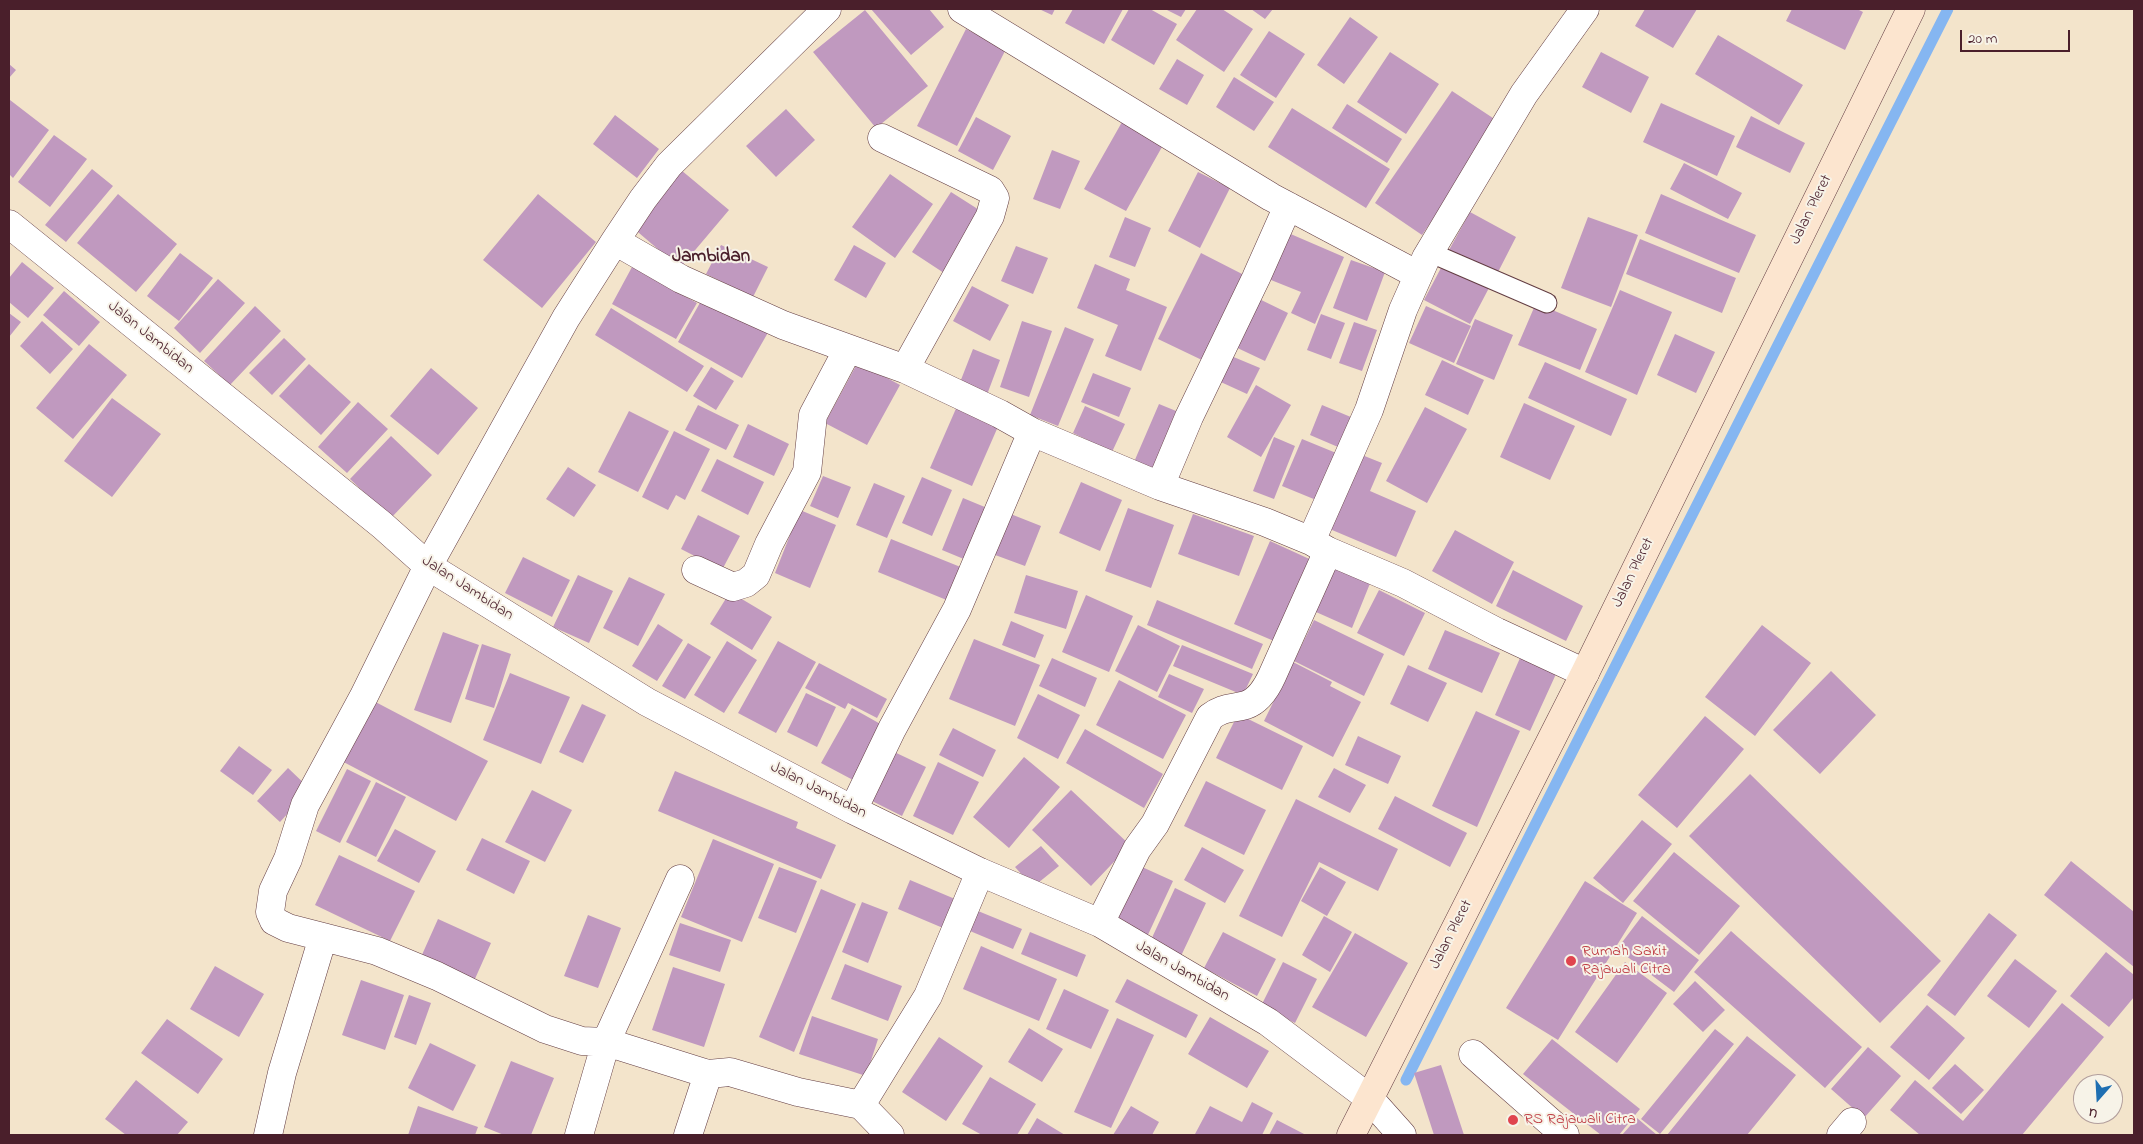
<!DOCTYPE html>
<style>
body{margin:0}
#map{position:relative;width:2143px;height:1144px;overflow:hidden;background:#f3e4cb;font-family:"Indie Flower",sans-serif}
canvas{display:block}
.frame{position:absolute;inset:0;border:10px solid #4a1f2b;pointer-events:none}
.north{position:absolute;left:2073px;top:1074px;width:50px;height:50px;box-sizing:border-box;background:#f7f3e8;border:1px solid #b29e9c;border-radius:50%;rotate:199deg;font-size:14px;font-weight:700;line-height:20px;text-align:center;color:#4a1f2b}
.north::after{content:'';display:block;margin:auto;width:18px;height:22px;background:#1f6fb2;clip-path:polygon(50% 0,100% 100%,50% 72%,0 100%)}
.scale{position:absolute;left:1960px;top:30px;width:110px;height:22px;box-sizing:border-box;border:2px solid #4a1f2b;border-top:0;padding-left:6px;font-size:15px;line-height:18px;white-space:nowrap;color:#4a1f2b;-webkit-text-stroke:4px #f7f3e8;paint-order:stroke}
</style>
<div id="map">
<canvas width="2143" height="1144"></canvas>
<div class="frame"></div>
<div class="north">U</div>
<div class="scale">20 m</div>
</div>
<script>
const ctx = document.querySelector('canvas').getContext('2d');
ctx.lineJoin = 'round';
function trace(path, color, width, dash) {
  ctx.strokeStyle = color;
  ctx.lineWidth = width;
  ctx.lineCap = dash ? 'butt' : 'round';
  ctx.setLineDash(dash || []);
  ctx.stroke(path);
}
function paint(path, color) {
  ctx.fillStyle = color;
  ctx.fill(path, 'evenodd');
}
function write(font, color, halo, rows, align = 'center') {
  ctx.font = font + ' "Indie Flower",sans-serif';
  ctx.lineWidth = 4;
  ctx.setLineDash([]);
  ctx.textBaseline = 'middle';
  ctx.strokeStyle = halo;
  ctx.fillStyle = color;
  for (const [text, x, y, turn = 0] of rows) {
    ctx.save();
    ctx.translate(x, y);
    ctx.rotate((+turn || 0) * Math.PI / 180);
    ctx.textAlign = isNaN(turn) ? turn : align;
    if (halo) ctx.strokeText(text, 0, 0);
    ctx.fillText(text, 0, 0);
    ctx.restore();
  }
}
trace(new Path2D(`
 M1406 1080 1948 9`), '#85b6f1', 11);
paint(new Path2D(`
 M871 9H929L944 27 911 55Z
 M1039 9H1055L1052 15Z
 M1073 9H1123L1104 44 1065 23Z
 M1129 9H1150L1177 24 1154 65 1111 40Z
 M1165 9H1186L1181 17Z
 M1197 9H1222L1253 29 1224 72 1176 40Z
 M1251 9H1273L1265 19Z
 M1645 9H1697L1673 48 1635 26Z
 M1792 9H1857L1863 12 1845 50 1786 21Z
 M865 10 928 86 876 128 813 52Z
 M1350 17 1378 37 1344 84 1317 65Z
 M966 29 1006 49 957 146 917 126Z
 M1269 31 1305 54 1276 98 1240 75Z
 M1718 35 1803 85 1779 125 1695 74Z
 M1390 52 1439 84 1406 134 1357 102Z
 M1601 52 1649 77 1631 113 1582 87Z
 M1177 59 1204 75 1187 105 1159 89Z
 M9 64 16 70 9 78Z
 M1234 77 1274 102 1254 131 1216 107Z
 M1452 91 1499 122 1422 235 1375 203Z
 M10 100 49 130 13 178 9 174Z
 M1661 103 1735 136 1717 176 1643 142Z
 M1347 104 1402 139 1387 163 1332 128Z
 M1292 108 1390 169 1366 208 1268 147Z
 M786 109 815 140 776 177 746 146Z
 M615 115 659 149 637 178 593 144Z
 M1126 115 1167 138 1126 211 1084 189Z
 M1751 116 1805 143 1790 173 1736 147Z
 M976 117 1011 136 993 170 958 151Z
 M54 135 87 159 50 207 18 182Z
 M1052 150 1080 161 1060 209 1033 199Z
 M1684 163 1742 193 1728 219 1670 189Z
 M92 169 113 186 66 242 45 225Z
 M681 170 729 210 680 268 632 227Z
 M1198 172 1230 188 1200 248 1168 231Z
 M890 174 933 204 895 258 852 227Z
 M951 192 984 213 944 273 912 252Z
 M118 194 177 244 136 292 77 243Z
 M538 194 596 242 542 308 483 260Z
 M1661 194 1756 235 1739 273 1645 233Z
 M1470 212 1516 237 1496 276 1449 250Z
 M1125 217 1151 228 1135 267 1109 257Z
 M1588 217 1638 235 1611 307 1561 288Z
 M1286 232 1344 257 1315 324 1291 313 1301 292 1266 278Z
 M1640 239 1736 278 1722 313 1626 274Z
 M721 245 768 267 753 297 706 274Z
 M854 245 886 263 866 298 834 280Z
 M1016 246 1048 258 1033 294 1001 281Z
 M180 253 213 278 179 321 147 296Z
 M1201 253 1246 276 1204 361 1158 339Z
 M1351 260 1385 272 1367 321 1333 308Z
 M22 262 54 288 28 318 9 302V278Z
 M1095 264 1130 279 1126 290 1167 307 1141 371 1105 356 1118 325 1077 308Z
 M1442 266 1490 286 1470 324 1424 300Z
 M632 267 697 303 676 339 612 304Z
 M218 279 245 303 200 353 174 328Z
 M972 286 1009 305 990 341 953 321Z
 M1620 290 1672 312 1637 395 1585 372Z
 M64 291 100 322 79 346 43 315Z
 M706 292 770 329 742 378 678 342Z
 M1253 296 1288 313 1265 361 1229 344Z
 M1536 303 1597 329 1580 370 1518 345Z
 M255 306 281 331 230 385 204 361Z
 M1426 306 1471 326 1454 363 1409 343Z
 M611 308 704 366 687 392 595 335Z
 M9 313 21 322 9 337Z
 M1321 314 1345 323 1331 359 1307 350Z
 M1475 319 1513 335 1494 380 1456 364Z
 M42 321 73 349 50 374 20 346Z
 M1022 321 1052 331 1029 397 1000 387Z
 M1354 322 1377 330 1362 371 1339 363Z
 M1065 327 1094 339 1058 426 1030 415Z
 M1675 334 1715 352 1696 393 1657 375Z
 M284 338 306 359 272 395 249 373Z
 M89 344 127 375 73 439 36 408Z
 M973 349 1000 360 985 400 957 390Z
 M1224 353 1260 368 1247 394 1212 378Z
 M1442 360 1484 380 1468 415 1425 395Z
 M858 362 900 385 867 445 825 423Z
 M1545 362 1627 399 1611 436 1528 398Z
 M309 364 351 402 321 435 279 396Z
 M711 367 734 381 716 410 693 396Z
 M431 368 478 408 438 455 390 416Z
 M1093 373 1131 388 1119 417 1081 402Z
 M1256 385 1291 405 1261 457 1227 437Z
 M112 398 161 434 112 497 64 461Z
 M358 402 388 429 347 473 318 447Z
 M1524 403 1575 426 1550 480 1500 457Z
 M958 404 1000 422 972 486 930 468Z
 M1159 404 1181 413 1156 472 1134 462Z
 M698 405 739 425 726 450 685 430Z
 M1322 405 1358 420 1345 450 1310 435Z
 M1085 406 1125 424 1112 452 1073 433Z
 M1425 407 1467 429 1427 503 1386 481Z
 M629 411 669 431 638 492 598 472Z
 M748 424 789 444 774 476 733 457Z
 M674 431 710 449 685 500 676 495 668 510 642 497Z
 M391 436 432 475 391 518 350 479Z
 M1274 437 1295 446 1274 499 1253 491Z
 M1302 439 1341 455 1321 502 1282 486Z
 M1357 453 1382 463 1370 491 1416 511 1396 557 1325 527Z
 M717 459 764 482 748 515 701 491Z
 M568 467 596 485 574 517 546 499Z
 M823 476 851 487 838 518 810 506Z
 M922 477 952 490 932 536 902 523Z
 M1081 482 1122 500 1100 551 1059 533Z
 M874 483 905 496 887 538 856 525Z
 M963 498 992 510 971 562 942 550Z
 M1128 508 1174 525 1151 588 1105 571Z
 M800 510 836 525 810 588 775 573Z
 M1003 511 1041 526 1025 566 987 552Z
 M1193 514 1254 536 1239 576 1178 554Z
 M698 515 740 536 722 570 681 549Z
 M1455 530 1514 562 1492 604 1432 571Z
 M891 539 963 568 949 601 878 572Z
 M1270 541 1316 562 1281 644 1234 624Z
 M523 557 570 580 552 617 505 593Z
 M1326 563 1371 581 1352 628 1307 608Z
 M1513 570 1583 606 1566 641 1496 606Z
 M578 575 613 591 589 643 553 627Z
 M1026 575 1078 591 1066 629 1014 613Z
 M629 577 665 594 638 646 603 628Z
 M1379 590 1425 613 1404 656 1357 633Z
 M730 592 772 617 752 650 710 624Z
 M1086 595 1133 616 1109 672 1062 652Z
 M1157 600 1263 644 1252 669 1147 625Z
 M1314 620 1384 654 1364 696 1294 661Z
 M1011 621 1044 635 1035 658 1002 645Z
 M658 624 683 640 657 681 632 666Z
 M1138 625 1180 646 1157 692 1115 671Z
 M1762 625 1811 663 1755 736 1705 697Z
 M1445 630 1500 653 1482 693 1428 669Z
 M443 632 479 645 451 723 414 710Z
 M974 639 1040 665 1015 726 949 699Z
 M727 641 757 660 724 713 694 695Z
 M778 641 816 662 776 733 738 713Z
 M688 643 711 657 685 699 662 686Z
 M482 644 511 654 494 708 465 699Z
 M1182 645 1253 674 1243 695 1173 666Z
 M1052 658 1097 678 1085 707 1039 686Z
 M1520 658 1556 674 1530 731 1495 715Z
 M1293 662 1332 682 1330 686 1361 702 1333 757 1264 721Z
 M819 663 887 699 877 718 848 703 845 709 805 688Z
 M1408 665 1447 683 1428 722 1390 704Z
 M1831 671 1876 715 1820 774 1773 730Z
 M510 673 570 697 541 764 483 740Z
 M1169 674 1204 689 1192 713 1158 697Z
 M1119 680 1186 715 1163 759 1096 725Z
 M806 693 836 707 817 747 787 732Z
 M1038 694 1080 715 1058 759 1017 738Z
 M366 697 488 761 456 821 334 757Z
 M582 704 606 715 583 763 559 752Z
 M852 708 884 726 853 780 821 763Z
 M1476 711 1520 731 1477 827 1432 806Z
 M1238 714 1303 746 1282 790 1216 758Z
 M1705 716 1744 749 1677 828 1638 795Z
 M953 728 996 750 983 777 939 755Z
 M1085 729 1163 774 1144 808 1066 763Z
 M1358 736 1401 756 1388 784 1345 765Z
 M239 746 272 770 253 795 220 771Z
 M890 750 926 767 902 816 866 798Z
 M1024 757 1060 787 1009 848 973 817Z
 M938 762 979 782 953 835 913 816Z
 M288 768 310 789 280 822 257 801Z
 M1334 768 1366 785 1350 813 1318 797Z
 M347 769 371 781 340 843 316 831Z
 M675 771 798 822 796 828 836 845 821 879 658 811Z
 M1750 774 1941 961 1880 1023 1689 836Z
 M1206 781 1266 810 1244 855 1184 826Z
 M376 782 406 797 376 857 346 842Z
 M532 790 572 810 545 862 505 842Z
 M1071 790 1130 845 1091 886 1032 830Z
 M1395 796 1467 833 1450 867 1378 829Z
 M1296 799 1398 849 1378 891 1319 862 1282 937 1239 916Z
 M1642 820 1672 844 1623 903 1593 878Z
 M395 829 436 851 419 883 377 861Z
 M482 838 530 861 514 894 466 870Z
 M713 839 774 864 742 942 681 917Z
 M1041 846 1059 866 1033 887 1015 867Z
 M1202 847 1244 870 1225 903 1184 880Z
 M1674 852 1740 906 1699 955 1633 901Z
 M339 855 415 891 390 941 315 905Z
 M2071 861 2134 912V967L2044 895Z
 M1131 862 1173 881 1146 939 1105 920Z
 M779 867 817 881 796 933 758 918Z
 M1320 867 1346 882 1327 916 1301 901Z
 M910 880 955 899 943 928 898 909Z
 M1585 881 1637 913 1558 1040 1506 1008Z
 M1175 888 1206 903 1181 956 1150 942Z
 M821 889 856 904 794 1052 759 1037Z
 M862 902 888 912 868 963 842 952Z
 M978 911 1022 929 1013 949 970 931Z
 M1989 913 2017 935 1955 1016 1927 995Z
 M588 915 621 928 598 988 564 976Z
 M1324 916 1352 932 1330 972 1302 955Z
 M1642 916 1699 960 1674 992 1617 949Z
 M438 919 491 943 474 981 421 957Z
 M680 923 731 940 720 972 669 955Z
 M1731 931 1862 1047 1825 1088 1694 972Z
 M1030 932 1086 955 1077 977 1021 954Z
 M1223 932 1276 959 1257 996 1204 968Z
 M1355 933 1408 963 1366 1037 1312 1007Z
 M981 946 1057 979 1039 1021 963 989Z
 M2106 952 2134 975V997L2109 1027 2070 996Z
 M2015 959 2057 991 2029 1028 1987 996Z
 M1283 962 1317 979 1295 1023 1261 1006Z
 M1625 962 1667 993 1617 1063 1575 1032Z
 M845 964 902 986 888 1021 831 999Z
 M215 966 264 994 239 1037 190 1009Z
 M673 967 725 984 704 1047 652 1030Z
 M1127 979 1198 1015 1186 1038 1115 1002Z
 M361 980 404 995 385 1050 342 1035Z
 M1695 981 1725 1010 1703 1032 1673 1004Z
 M1064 989 1109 1010 1091 1049 1046 1029Z
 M409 995 431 1003 416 1045 394 1037Z
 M2062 1003 2104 1037 2022 1135H1920L1890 1110 1915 1080 1963 1121Z
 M1927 1005 1965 1038 1929 1080 1890 1047Z
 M812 1016 878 1039 866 1076 799 1054Z
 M1210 1017 1269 1051 1247 1088 1188 1054Z
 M1117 1018 1154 1035 1111 1128 1074 1112Z
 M167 1019 223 1059 198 1094 141 1053Z
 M1029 1028 1063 1049 1042 1082 1008 1062Z
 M1715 1029 1734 1044 1660 1134 1641 1119Z
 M1747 1036 1796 1075 1747 1135H1667Z
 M939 1037 983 1066 946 1121 902 1092Z
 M1552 1039 1640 1109 1619 1135H1601L1523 1074Z
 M430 1043 476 1065 453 1111 408 1088Z
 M1868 1047 1901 1076 1864 1118 1831 1089Z
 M511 1061 554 1078 531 1135H504L484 1127Z
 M1955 1064 1984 1090 1961 1114 1932 1088Z
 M1441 1065 1464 1135H1434L1414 1073Z
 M990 1077 1036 1104 1017 1135H982L962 1124Z
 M136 1080 188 1122 177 1135H126L105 1119Z
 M1252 1102 1273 1113 1262 1135 1195 1134 1210 1106 1242 1122Z
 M418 1106 478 1127 475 1135H408Z
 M1131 1106 1159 1122 1152 1135H1113Z
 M1037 1118 1065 1135H1027Z
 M1637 1118 1657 1135H1622Z
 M1277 1120 1306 1135H1269Z`), '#c099bf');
const service = new Path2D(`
 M1429 252 1547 303`);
const minor = new Path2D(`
 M962 9 1271 197 1418 275
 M882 138 990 190 995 198 990 216 905 369
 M9 224 382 525 428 566 647 702 853 810 980 872 1100 923 1268 1022 1369 1098
 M615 241 643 199 669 165 827 9
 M1160 486 1189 417 1256 278 1288 206
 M1311 541 1369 410 1403 310 1426 258 1524 94 1585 9
 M696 570 733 587 746 583 756 575 769 544 807 472 813 415 848 349
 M853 810 892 729 957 609 1032 432
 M1100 923 1137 849 1155 824 1210 717C1223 707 1231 709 1246 705 1258 701 1267 687 1272 676L1328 551
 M323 937 377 951 437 976 545 1029 582 1041 606 1042 708 1074 730 1072 798 1092 861 1105 890 1135
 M1473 1054 1565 1135
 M861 1105 928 996 980 872
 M268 1135 282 1073 323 937 288 928 274 921 270 912 273 891 288 859 305 805 364 696 428 566 566 318 615 241 681 279 783 325 905 369 1000 414 1032 432 1160 486 1265 522 1311 541 1328 551 1403 583 1497 632 1585 673
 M579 1135 606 1042 680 879
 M688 1135 708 1074
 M1841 1135 1852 1122`);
const tertiary = new Path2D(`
 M1369 1098 1402 1135`);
const secondary = new Path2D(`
 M1351 1135 1585 673 1911 9`);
trace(service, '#633d43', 21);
trace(minor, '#633d43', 29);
trace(tertiary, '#633d43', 29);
trace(secondary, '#633d43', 29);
trace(service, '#fff', 19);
trace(minor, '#fff', 28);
trace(tertiary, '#fff', 28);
trace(secondary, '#fce5cf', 28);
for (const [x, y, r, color] of [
 [1571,961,6,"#e0444e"],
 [1513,1120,6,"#e0444e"]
]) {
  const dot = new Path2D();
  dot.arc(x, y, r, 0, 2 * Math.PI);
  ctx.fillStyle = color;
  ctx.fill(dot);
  trace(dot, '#f7f3e8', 2);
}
write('16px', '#4a1f2b', '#f7f3e8', [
 ["Jalan Pleret",1812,210,-64],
 ["Jalan Jambidan",150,338,39],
 ["Jalan Pleret",1634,573,-64],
 ["Jalan Jambidan",467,589,33],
 ["Jalan Jambidan",818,791,27],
 ["Jalan Pleret",1452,935,-63],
 ["Jalan Jambidan",1182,972,30]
]);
write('16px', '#be3a42', '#f7f3e8', [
 ["Rumah Sakit",1582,952],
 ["Rajawali Citra",1582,970],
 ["RS Rajawali Citra",1524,1120]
], 'left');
write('bold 19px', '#4a1f2b', '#f7f3e8', [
 ["Jambidan",711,258]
]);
</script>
